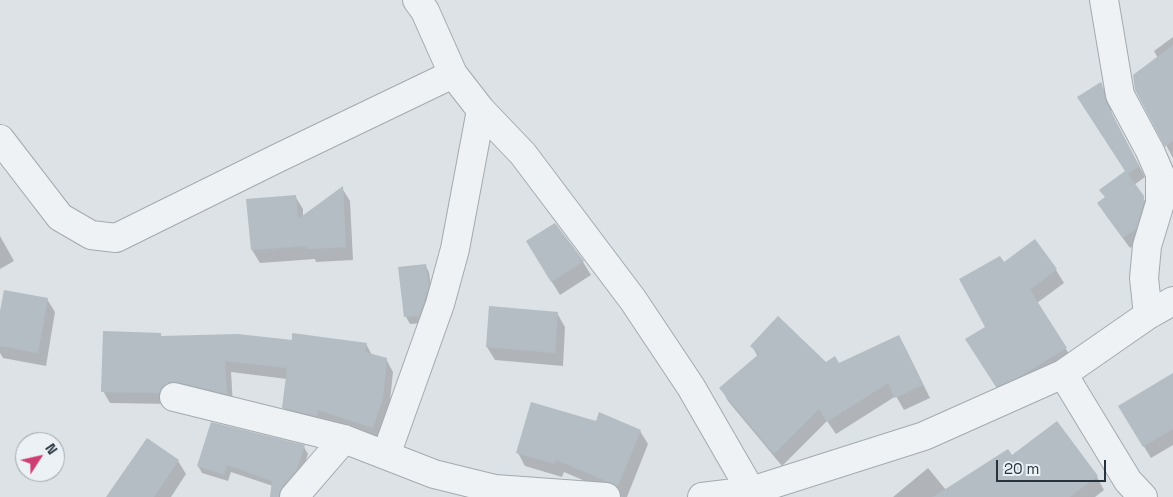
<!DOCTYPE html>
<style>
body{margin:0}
#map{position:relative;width:1173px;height:497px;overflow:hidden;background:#dce2e6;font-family:"Space Grotesk",sans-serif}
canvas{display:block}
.north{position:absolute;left:15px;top:432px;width:50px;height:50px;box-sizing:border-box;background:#ebf1f4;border:1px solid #9ca5ab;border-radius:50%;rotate:55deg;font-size:14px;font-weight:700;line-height:20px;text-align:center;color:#26333d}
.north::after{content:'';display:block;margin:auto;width:18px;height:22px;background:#cf3e72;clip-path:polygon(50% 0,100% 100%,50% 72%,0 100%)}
.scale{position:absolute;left:996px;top:460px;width:110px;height:22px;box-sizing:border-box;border:2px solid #26333d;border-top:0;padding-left:6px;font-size:15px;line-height:18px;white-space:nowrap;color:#26333d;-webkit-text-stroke:4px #ebf1f4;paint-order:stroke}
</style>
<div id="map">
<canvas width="1173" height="497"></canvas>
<div class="north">N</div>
<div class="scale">20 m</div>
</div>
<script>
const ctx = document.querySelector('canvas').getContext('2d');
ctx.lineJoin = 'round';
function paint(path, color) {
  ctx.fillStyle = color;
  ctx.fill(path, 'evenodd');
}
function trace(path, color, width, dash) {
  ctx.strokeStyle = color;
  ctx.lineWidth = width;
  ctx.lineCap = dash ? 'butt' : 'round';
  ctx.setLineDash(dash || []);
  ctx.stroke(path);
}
paint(new Path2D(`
 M1173 37V158L1136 89 1158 58 1154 51Z
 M1100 83 1108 96 1112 114 1145 177 1134 185 1150 208 1142 240 1130 248 1105 214 1099 203 1106 198 1101 190 1126 172Z
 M342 188 350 201 353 260 316 262 315 259 260 263 252 250 295 196 303 209V216Z
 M555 224 583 262 591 275 560 295 535 255Z
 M0 236 14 261 0 269Z
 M1035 241 1056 270 1064 283 1037 303 1074 362 1005 400 975 353 987 328 1003 264Z
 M425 265 429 272 432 294 423 323 410 324 406 317 399 268Z
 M47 299 55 312 46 366 3 358 0 353V318Z
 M557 313 565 327 563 366 495 360 487 347Z
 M160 334 163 338 366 344 372 355 386 359 393 372 389 410 380 440 290 419 283 407 287 379 231 372 233 405 110 403 103 391Z
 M899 336 906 349 930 398 904 410 896 396 836 434 827 421 782 466 728 401 721 388 758 357 752 346 825 363 839 365Z
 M1173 375V445L1151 458 1127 419Z
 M597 423 640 431 648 444 627 497H622L564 472 562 477 525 466 518 453Z
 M147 439 178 461 186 474 171 497H108Z
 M304 447 308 454 300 478 284 497H272L273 486 231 472 228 481 202 473 198 466Z
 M1012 457 1097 477 1104 490 1095 497H893L928 468 946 490Z`), '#0003');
paint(new Path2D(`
 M1173 45V141L1165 147 1135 90 1133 75Z
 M1101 82 1102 84 1106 102 1139 166 1128 174 1144 196V201L1136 229 1123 238 1097 203 1105 197 1099 190 1125 171 1077 97Z
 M343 186 346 247 307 249V246L251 250 246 199 296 195 298 219Z
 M555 223 584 261 551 282 526 241Z
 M1035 239 1057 269 1030 290 1067 348 1019 377 996 387 965 339 985 327 959 279 1000 256 1004 262Z
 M426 264 429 287 419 316 404 317 398 267Z
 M4 290 48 298 38 353 0 346V311Z
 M489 306 558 312 555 353 486 347Z
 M778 316 826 362 835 356 839 363 899 335 923 385 895 398 888 383 827 422 819 409 774 454 719 388 759 354 750 346Z
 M103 331 161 333V336L238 334 292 340V333L367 343 365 352 387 358 383 398 373 428 318 410 316 416 282 408 287 368 225 361 227 394 177 382H170L163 386 159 393 101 392Z
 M1173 373V429L1143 447 1118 406Z
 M531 402 596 421 599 412 641 430 618 486 556 460 555 464 516 453Z
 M1057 421 1098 476 1070 497H933L1008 449 1012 455Z
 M211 422 305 445 296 471 282 487 279 494V497H270L272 481 227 465 224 475 197 466Z
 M147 438 179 460 154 497H106Z`), '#b3bdc3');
const minor = new Path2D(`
 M417 0 425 11 453 74 481 110 523 154 633 300 691 387 751 491 756 497
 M1104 0 1120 95 1150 151 1160 174V203L1147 246 1144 278 1148 315
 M0 139 60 217 91 235 116 238 278 158 453 74
 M1063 374 1128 481 1143 497
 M174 397 344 439 434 474 495 489 606 497
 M386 455 440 304 455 249 481 110
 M294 497 344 439
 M702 497 751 491 924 436 1063 374 1148 315 1173 301`);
trace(minor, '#a2aab0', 30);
trace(minor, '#eff2f5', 28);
</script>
